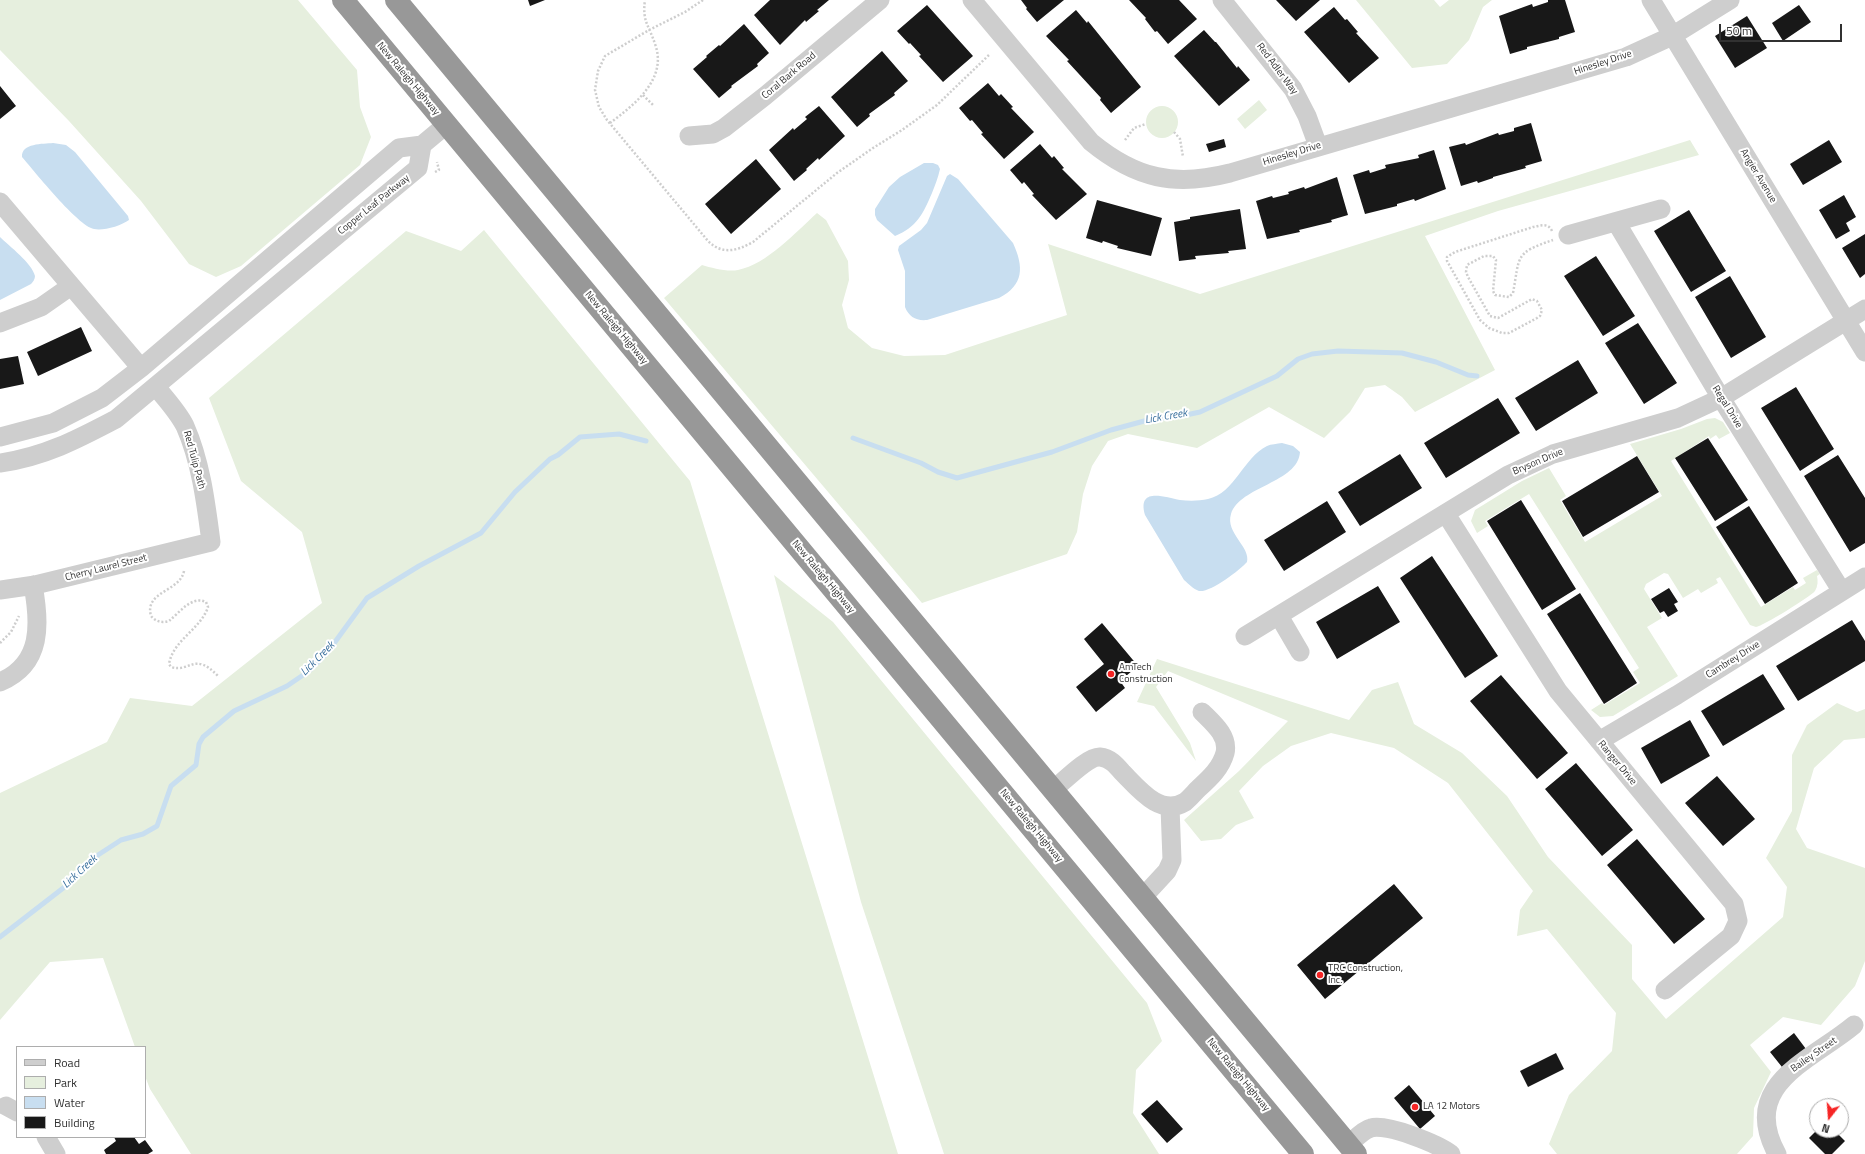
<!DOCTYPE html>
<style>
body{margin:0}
#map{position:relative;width:1865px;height:1154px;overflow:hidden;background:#fff;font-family:"Titillium Web",sans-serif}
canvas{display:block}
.legend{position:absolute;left:16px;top:1046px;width:130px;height:92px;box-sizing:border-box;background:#fff;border:1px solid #adadad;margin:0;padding:5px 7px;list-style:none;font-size:12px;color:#313131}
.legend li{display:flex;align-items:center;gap:8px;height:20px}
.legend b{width:20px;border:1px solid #adadad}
.north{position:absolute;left:1809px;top:1098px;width:40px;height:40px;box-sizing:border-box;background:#fff;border:1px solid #adadad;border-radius:50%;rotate:197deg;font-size:11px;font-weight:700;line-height:16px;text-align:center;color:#313131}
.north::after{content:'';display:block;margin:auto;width:14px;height:18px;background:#f62525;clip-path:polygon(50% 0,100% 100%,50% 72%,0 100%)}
.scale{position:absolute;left:1719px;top:24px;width:123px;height:18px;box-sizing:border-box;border:2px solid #313131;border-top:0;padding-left:5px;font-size:12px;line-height:14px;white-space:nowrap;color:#313131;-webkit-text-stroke:3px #fff;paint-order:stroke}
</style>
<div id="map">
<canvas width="1865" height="1154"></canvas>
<ul class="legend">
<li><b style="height:5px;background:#cecece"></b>Road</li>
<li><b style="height:11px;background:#e6efde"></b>Park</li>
<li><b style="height:11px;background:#c8def0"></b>Water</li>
<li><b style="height:11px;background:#181818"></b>Building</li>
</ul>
<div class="north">N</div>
<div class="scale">50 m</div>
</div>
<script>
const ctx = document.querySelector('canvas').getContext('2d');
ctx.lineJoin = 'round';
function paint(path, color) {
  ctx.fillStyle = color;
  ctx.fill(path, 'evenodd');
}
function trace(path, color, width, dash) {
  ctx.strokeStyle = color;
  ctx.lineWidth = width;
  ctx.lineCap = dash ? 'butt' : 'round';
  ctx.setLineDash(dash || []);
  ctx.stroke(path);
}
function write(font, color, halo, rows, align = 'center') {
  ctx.font = font + ' "Titillium Web",sans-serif';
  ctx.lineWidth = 4;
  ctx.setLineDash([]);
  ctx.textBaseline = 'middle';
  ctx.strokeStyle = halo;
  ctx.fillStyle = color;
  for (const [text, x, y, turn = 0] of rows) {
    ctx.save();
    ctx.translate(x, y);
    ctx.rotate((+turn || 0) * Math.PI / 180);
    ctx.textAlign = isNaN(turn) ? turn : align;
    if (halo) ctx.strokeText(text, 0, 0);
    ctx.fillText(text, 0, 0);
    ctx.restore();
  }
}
paint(new Path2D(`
 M0 0H298L357 70 360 107 371 137 360 165 241 266 216 277 189 264 141 201 69 121 0 50Z
 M1356 0H1434L1440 7 1449 0H1492L1483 7 1469 40 1447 64 1412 68Z
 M1259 100 1267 110 1245 129 1237 119Z
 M1146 122a16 16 0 1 1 32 0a16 16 0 1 1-32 0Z
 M1690 140 1699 155 1498 211 1425 236 1495 370 1415 412 1402 397 1385 385 1365 388 1350 412 1324 438 1269 407 1197 448 1128 434 1108 441 1092 466 1083 494 1077 532 1067 554 922 603 664 298 702 265C712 268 727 272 738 270 767 264 795 233 817 213L826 220 848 261 849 280 842 305 848 328 872 348 904 356 945 355 1067 315 1048 244 1200 294Z
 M484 230 690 481 898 1154H191L150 1089 145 1076V1047H135L103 958 50 962 0 1020V793L107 742 130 698 192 706 322 603 302 532 241 481 209 398 406 231 461 251Z
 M1715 418 1723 422 1730 433 1719 439 1716 435 1710 439 1709 436 1671 461 1761 607 1793 587 1795 590 1806 583 1803 578 1817 570 1820 574 1817 576C1818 581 1818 586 1815 591 1810 597 1763 626 1756 627L1750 625 1720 577 1716 579 1718 583 1701 593 1698 589 1683 598 1668 574 1664 573 1646 584 1644 589 1662 618 1647 627 1678 676 1613 716 1600 717 1591 710 1602 703 1604 705 1640 683 1633 672 1639 668 1529 494 1485 521 1488 526 1477 533 1471 521 1475 510 1522 481 1549 468 1566 496 1560 500 1585 542 1662 496 1630 444 1681 429 1707 419Z
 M774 575 833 622 1147 1003 1162 1041 1136 1070 1133 1113 1159 1154H944L861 902Z
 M1157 659 1349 720 1372 690 1398 682 1414 724 1462 753 1507 796 1548 857 1632 945V979L1666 1019 1783 917 1787 887 1766 858 1792 811V755L1807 725 1837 703 1857 712 1865 709V738L1844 740 1814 768 1796 829 1807 848 1865 868V961L1855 986 1821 1025 1783 1017 1750 1045 1771 1072 1754 1108 1753 1136 1737 1154H1557L1549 1144 1569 1095 1612 1051 1616 1013 1547 929 1517 936 1520 910 1533 891 1448 783 1394 748 1331 733 1291 746 1263 766 1239 791 1254 818 1236 825 1221 839 1201 841 1184 820 1239 771 1288 721 1168 671 1156 687 1190 743 1196 761 1154 706 1137 702Z`), '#e6efde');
paint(new Path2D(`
 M53 143 66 145 75 152 128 216 129 220C121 226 103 231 94 229 78 226 35 172 22 157 21 143 43 144 53 143Z
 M924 163H933L938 165 940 169C938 178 935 185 932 193 923 214 917 227 895 236L877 220 875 215V209L889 187 900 177Z
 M950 174 958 179 1013 243C1024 267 1024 285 999 298L927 320C916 321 909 317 905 307V271L898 250 899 246 921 230 927 223 947 176Z
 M0 237C9 246 32 263 35 276 35 279 33 282 31 284L0 300Z
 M1282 443 1293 446 1300 452C1298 483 1240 486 1231 514 1225 533 1251 547 1247 562 1240 570 1210 593 1199 591 1193 589 1189 584 1184 580L1145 515C1137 487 1164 497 1180 500 1189 501 1199 501 1208 499 1235 493 1243 458 1267 446 1271 444 1277 444 1282 443Z`), '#c8def0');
trace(new Path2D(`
 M853 438 921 463 938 472 957 478 1052 452 1111 430 1148 420 1186 415 1200 412 1277 376 1298 359 1312 354 1338 351 1402 353 1436 362 1468 375 1477 376
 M0 937 71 882 98 855 121 840 143 834 157 826 171 786 196 765 199 744 203 737 234 711 287 686 309 671 327 653 367 598 419 566 481 533 515 492 550 459 558 455 580 437 619 434 646 441`), '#c8def0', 5);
paint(new Path2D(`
 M528 0H545L530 6Z
 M770 0H829L817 10 819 11 806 22 805 20 780 45 754 15Z
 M1021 0H1064L1037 22 1026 9 1027 8Z
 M1129 0H1179L1197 19 1168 44 1157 31 1155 32 1145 19 1146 18Z
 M1276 0H1320L1296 21Z
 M1548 0H1565L1575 32 1559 37V39L1527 47V49L1510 54 1499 16 1532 4 1533 7 1548 2Z
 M927 5 973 56 943 82 919 56 921 55 910 43 909 44 897 31Z
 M1799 5 1811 22 1783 41 1772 23Z
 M1334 7 1345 20 1347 19 1358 32 1356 33 1379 58 1349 83 1304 32Z
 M1076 10 1087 23 1088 21 1141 87 1111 113 1100 100 1101 98 1067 61 1069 60 1046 36Z
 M1747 16 1767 48 1735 68 1715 36Z
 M744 24 769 53 757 64 758 66 731 86 732 87 719 98 693 69 707 57 706 56 719 45 720 46Z
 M1204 30 1215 42H1216L1237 68 1238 66 1250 80 1219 106 1174 56Z
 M882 51 908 81 894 93 895 95 869 114 870 116 857 127 831 97Z
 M988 83 999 96 1001 94 1013 107 1011 108 1034 132 1004 159 981 134 983 133 972 120 970 121 959 108Z
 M0 86 16 106 0 119Z
 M819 106 845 136 819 160 818 158 806 169 807 170 794 181 769 150 793 128 794 130 807 119 805 117Z
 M1531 123 1542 161 1525 166 1526 168 1493 177V178L1478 183 1477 181 1461 186 1449 147 1465 143 1466 145 1498 133 1499 135 1514 131V128Z
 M1224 139 1226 147 1209 152 1206 144Z
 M1829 140 1842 162 1803 185 1790 164Z
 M1040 144 1052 158 1054 156 1064 168 1062 169 1087 194 1056 220 1032 195 1034 194 1024 182 1022 184 1010 170Z
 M1434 150 1446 189 1415 201 1414 199 1397 204V206L1365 214 1353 175 1369 170 1370 173 1386 168 1385 165 1419 158 1418 155Z
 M756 159 781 189 731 234 705 204Z
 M1337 177 1348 215 1331 220 1332 222 1299 230 1300 232 1267 239 1256 201 1272 196 1273 198 1289 194 1288 192 1304 187 1305 189Z
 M1844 195 1856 217 1846 223 1850 231 1836 239 1819 210Z
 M1097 200 1162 218 1151 256 1117 248 1118 246 1103 241 1102 243 1086 238Z
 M1240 209 1246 249 1228 251 1229 253 1195 256 1196 259 1179 261 1174 222 1190 219V217Z
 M1689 210 1726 271 1691 292 1654 231Z
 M1865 234V274L1860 278 1842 248Z
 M1596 256 1635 316 1603 336 1564 276Z
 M1730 276 1766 337 1731 358 1695 297Z
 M1638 323 1677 383 1644 404 1605 343Z
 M81 327 92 351 38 376 27 352Z
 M18 356 24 384 0 389V359Z
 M1578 360 1598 393 1536 431 1515 398Z
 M1796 387 1834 449 1800 471 1761 408Z
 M1498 398 1520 433 1446 478 1424 443Z
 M1708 438 1748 500 1715 521 1675 458Z
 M1400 454 1422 488 1360 526 1338 492Z
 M1838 455 1865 498V543L1850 552 1804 476Z
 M1637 456 1659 492 1583 537 1562 501Z
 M1521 500 1576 589 1542 610 1487 521Z
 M1327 501 1346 532 1284 571 1264 540Z
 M1749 506 1798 583 1765 604 1716 527Z
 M1432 556 1498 656 1465 678 1400 578Z
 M1378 586 1400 622 1337 659 1316 622Z
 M1669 588 1678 602 1674 604 1678 611 1668 617 1664 611 1660 613 1651 599Z
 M1580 593 1637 683 1604 704 1547 614Z
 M1852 620 1865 641V661L1798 701 1776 666Z
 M1102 623 1138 666 1120 681 1125 688 1096 712 1076 687 1104 664 1084 639Z
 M1763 674 1785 709 1723 746 1701 711Z
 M1501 675 1568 753 1537 779 1470 701Z
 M1690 720 1710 756 1661 784 1641 748Z
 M1576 763 1633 830 1602 856 1545 789Z
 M1717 776 1755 819 1723 846 1685 803Z
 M1637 839 1705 919 1674 944 1607 865Z
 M1394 884 1423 918 1325 999 1297 965Z
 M1794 1033 1806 1049 1782 1067 1770 1052Z
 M1556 1053 1564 1069 1528 1087 1520 1071Z
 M1409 1085 1435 1116 1420 1129 1394 1098Z
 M1157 1100 1183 1129 1167 1143 1141 1114Z
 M1817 1130H1834L1845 1141 1832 1154H1825L1809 1138Z
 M114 1137H134L139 1144 145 1140 153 1151 148 1154H106L104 1150 116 1141Z`), '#181818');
trace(new Path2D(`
 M703 0 685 12 649 30 605 56 598 71 595 90 599 107 607 120 708 241C722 255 737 251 753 242L837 173 873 148 902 130 937 105 990 54
 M643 95 654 106
 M610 123C634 105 668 79 655 44 649 25 642 22 645 0
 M1174 132 1180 139 1183 157
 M1125 140 1134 128 1146 124
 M435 172 439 170 437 162
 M1552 231C1548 222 1540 226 1533 227L1455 252 1447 257V261L1480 320 1489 328 1502 333H1509L1537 318 1540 316 1542 310 1537 301 1532 299 1498 318 1490 316 1468 277 1466 272 1467 265 1484 256H1493L1496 260 1493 291 1495 295 1509 297 1513 293C1520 256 1514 253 1553 240
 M184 571C180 592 144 591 151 616 156 622 162 623 169 621 179 613 192 595 206 602L208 607C201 629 173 640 169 664L171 667C190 673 194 651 218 676
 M0 643 11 632 19 616`), '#cecece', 2.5, [2, 2]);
trace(new Path2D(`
 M972 0 1091 142C1136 179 1175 187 1230 173L1626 57 1672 36 1730 0
 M1222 0 1293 89 1307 116 1318 146
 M1651 0 1865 352
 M689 136 713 134 724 128 765 96 880 0
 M422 145 446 125
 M0 202 141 368
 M1616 222 1721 398 1841 590
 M1568 235 1661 209
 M0 323 41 307 71 286
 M0 437 53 423 102 398 141 368 399 148 422 145
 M0 463C44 457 78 439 116 419L418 168 422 145
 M1446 514 1558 691 1734 904 1738 921 1731 936 1665 990
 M0 590 35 585 211 542C206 504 201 462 185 426 178 412 166 399 156 387
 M1279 616 1300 652
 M1245 636 1508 475 1553 454 1678 418 1721 398 1865 309
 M0 682C43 664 40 623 33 585
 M1599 741 1677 695 1865 577
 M1053 790C1063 782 1088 756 1100 757 1110 758 1116 765 1122 772 1138 788 1160 817 1185 802 1190 798 1194 793 1198 789 1210 778 1221 768 1225 753 1229 736 1213 723 1202 712
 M1143 897 1167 871 1172 860 1170 807
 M6 1106 17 1112
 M46 1137 56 1154
 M1348 1145C1355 1139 1363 1130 1371 1128 1386 1123 1438 1144 1451 1154
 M1777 1154C1739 1084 1811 1061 1854 1025`), '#cecece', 19);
trace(new Path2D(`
 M343 0 1303 1154
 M396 0 1356 1154`), '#989898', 22);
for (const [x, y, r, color] of [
 [1111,674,4,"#f62525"],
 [1320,975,4,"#f62525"],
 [1415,1107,4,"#f62525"]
]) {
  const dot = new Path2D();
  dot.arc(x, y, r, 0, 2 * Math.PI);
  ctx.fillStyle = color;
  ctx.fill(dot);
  trace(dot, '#fff', 1.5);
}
write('10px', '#313131', '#fff', [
 ["Hinesley Drive",1603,63,-18],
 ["Red Adler Way",1277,69,53],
 ["Coral Bark Road",789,76,-40],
 ["New Raleigh Highway",408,79,50],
 ["Hinesley Drive",1292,154,-17],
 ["Angier Avenue",1758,176,59],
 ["Copper Leaf Parkway",374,205,-39],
 ["New Raleigh Highway",616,328,50],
 ["Regal Drive",1727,407,58],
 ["Red Tulip Path",194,460,75],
 ["Bryson Drive",1538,462,-23],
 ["Cherry Laurel Street",106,568,-14],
 ["New Raleigh Highway",823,577,50],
 ["Cambrey Drive",1733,660,-32],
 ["Ranger Drive",1617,763,50],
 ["New Raleigh Highway",1031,826,50],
 ["Bailey Street",1814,1055,-35],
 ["New Raleigh Highway",1238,1075,50]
]);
write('10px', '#313131', '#fff', [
 ["AmTech",1119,668],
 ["Construction",1119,680],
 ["TRC Construction,",1328,969],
 ["Inc.",1328,981],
 ["LA 12 Motors",1423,1107]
], 'left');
write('italic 11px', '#366d9c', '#fff', [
 ["Lick Creek",1166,417,-10],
 ["Lick Creek",318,659,-45],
 ["Lick Creek",80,872,-43]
]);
</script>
